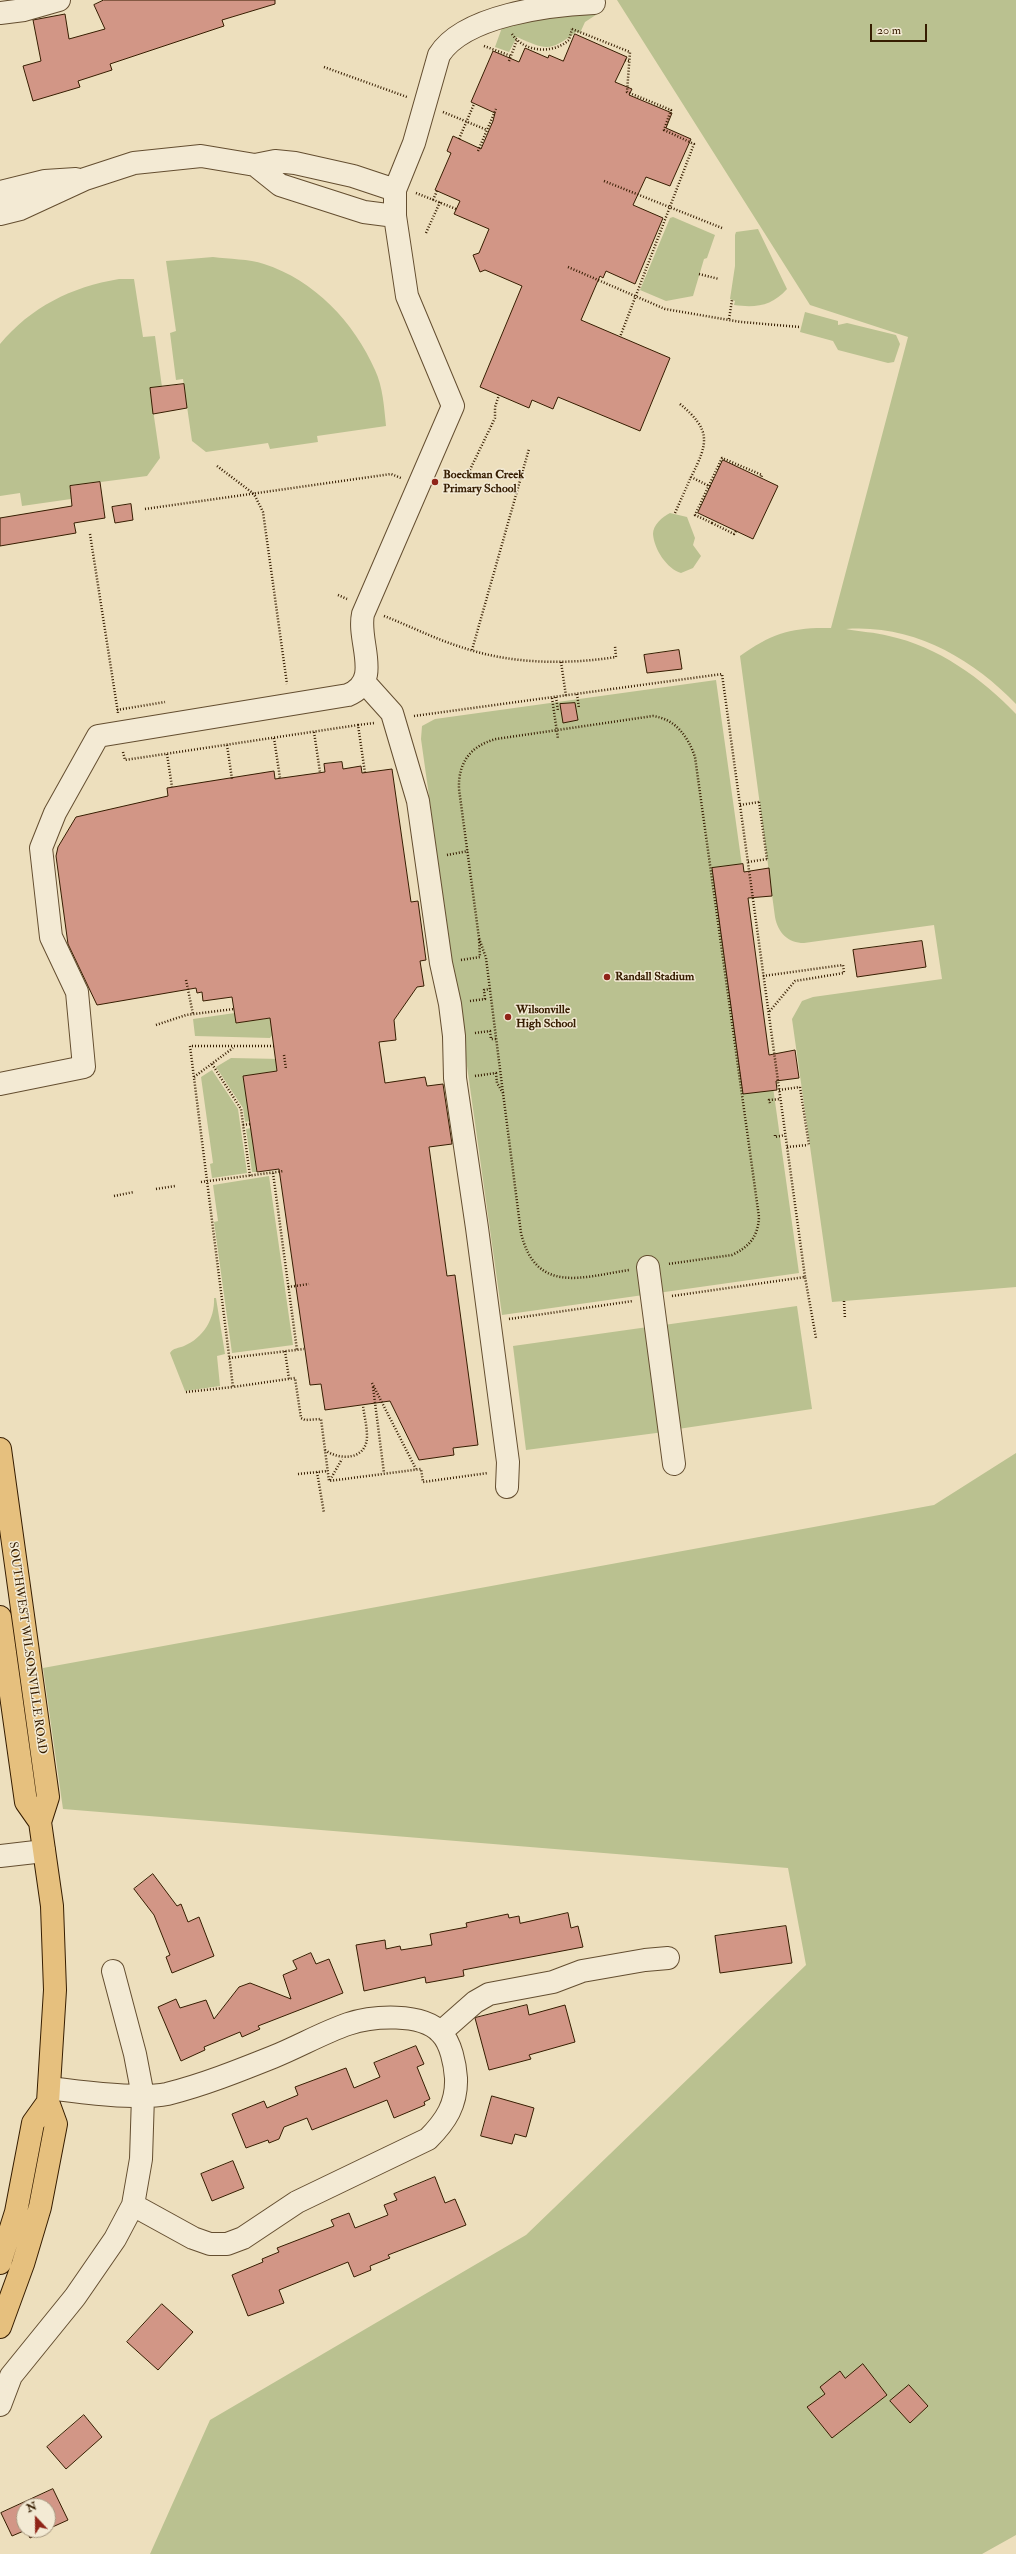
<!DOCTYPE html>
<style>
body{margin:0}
#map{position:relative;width:1016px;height:2554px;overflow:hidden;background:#eddfbd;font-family:"IM FELL Double Pica",serif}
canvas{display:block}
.north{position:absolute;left:16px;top:2498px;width:40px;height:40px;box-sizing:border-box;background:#f3ead4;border:1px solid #a79880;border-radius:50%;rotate:338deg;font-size:11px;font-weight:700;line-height:16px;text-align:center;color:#361d01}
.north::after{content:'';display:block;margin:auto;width:14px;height:18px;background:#8f2418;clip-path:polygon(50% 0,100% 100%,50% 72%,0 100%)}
.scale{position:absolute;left:870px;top:24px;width:57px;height:18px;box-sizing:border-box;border:2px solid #361d01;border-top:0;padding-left:5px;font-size:12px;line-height:14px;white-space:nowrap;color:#361d01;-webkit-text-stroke:3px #f3ead4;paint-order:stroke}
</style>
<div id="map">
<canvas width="1016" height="2554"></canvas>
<div class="north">N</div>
<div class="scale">20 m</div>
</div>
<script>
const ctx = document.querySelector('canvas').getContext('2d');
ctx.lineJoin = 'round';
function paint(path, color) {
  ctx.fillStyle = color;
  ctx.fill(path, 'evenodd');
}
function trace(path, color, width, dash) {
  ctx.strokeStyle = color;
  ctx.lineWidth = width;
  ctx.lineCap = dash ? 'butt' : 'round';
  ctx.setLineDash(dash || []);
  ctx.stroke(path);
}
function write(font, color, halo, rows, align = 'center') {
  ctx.font = font + ' "IM FELL Double Pica",serif';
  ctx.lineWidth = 3;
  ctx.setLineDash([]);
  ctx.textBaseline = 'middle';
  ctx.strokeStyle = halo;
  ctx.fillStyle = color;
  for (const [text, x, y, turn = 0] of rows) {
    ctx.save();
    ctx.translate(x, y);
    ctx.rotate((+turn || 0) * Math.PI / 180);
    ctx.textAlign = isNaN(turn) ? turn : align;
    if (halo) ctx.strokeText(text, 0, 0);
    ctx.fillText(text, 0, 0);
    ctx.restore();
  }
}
paint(new Path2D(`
 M617 0H1016V704C972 658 912 624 846 629 860 632 875 632 889 636 937 646 983 679 1016 714V1287L832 1302 792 1019 802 1001 813 997 942 979 934 925 804 943C788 943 778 933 775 917L740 656C772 633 792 627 831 628L908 337 810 305Z
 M605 9 585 22 580 33 576 32C550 52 546 50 517 37L509 52 495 47 504 22 527 16Z
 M673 217 715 235 707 258 704 259 693 296 666 301 640 290 670 218Z
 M758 229 787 289C772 306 756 308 734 305L735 301 730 299 735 266V235L736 232Z
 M213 257C229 259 249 259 264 264 314 280 354 322 375 370 383 387 384 407 386 426L317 436 318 442 270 449 268 443 206 452 192 441 183 379 176 380 170 333 176 331 166 261Z
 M119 279H134L143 337 155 336 162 387 150 389 160 458 147 476 70 486 71 499 22 506 20 493 0 496V344C31 307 71 287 119 279Z
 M805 312 838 321V325L847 323 896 335 900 344 894 362 888 363 838 350 833 341 800 332Z
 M670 513 687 517 695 538 693 545 701 556 693 568 681 573C667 569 654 549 653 534 653 525 662 517 670 513Z
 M716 680 799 1273 502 1315 421 739 422 726 435 719Z
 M235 1013 236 1023 287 1016 270 1038 195 1036 193 1019Z
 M231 1058 281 1059 283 1070 243 1076 250 1121 245 1122 243 1108 216 1067Z
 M212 1070 238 1109 247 1173 212 1178 210 1164 213 1163 201 1077Z
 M251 1128 257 1172H252L246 1129Z
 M269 1176 293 1345 232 1353 214 1222 218 1221 213 1185Z
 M214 1298H216L225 1354 217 1356 220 1386 185 1391 170 1353C173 1348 179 1348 184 1346 203 1338 215 1319 214 1298Z
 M797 1306 812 1409 678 1429 664 1325Z
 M648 1327 664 1432 526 1450 513 1346Z
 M1016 1453V2535L982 2554H150L210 2420 526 2235 806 1965 788 1868 63 1809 43 1668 934 1505Z`), '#bac190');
const building = new Path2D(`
 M104 0H275V4L222 20 224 26 110 64 112 70 78 81 80 87 33 101 23 66 41 61 33 20 65 14 69 39 105 29 94 5Z
 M575 34 627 57 615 82 632 89 629 95 672 113 666 128 691 139 670 186 646 177 633 205 663 218 635 284 606 271 603 278 600 276 581 320 670 358 640 431 558 397 553 409 532 400 529 408 480 387 522 286 485 270 480 272 473 255 479 253 489 229 454 214 460 201 435 190 451 153 447 151 453 136 481 149 493 121 495 113 471 102 493 51 519 62 525 48 548 58 549 55 563 61Z
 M184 384 187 408 153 414 150 388Z
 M723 460 778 486 753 539 698 513Z
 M100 482 105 518 74 523 76 533 0 546V518L72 506 70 486Z
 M131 504 133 520 115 523 112 507Z
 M679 650 682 669 647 673 644 655Z
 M575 703 578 720 563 723 560 704Z
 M342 762 343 769 361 766 362 773 392 769 411 902 418 901 426 960 420 961 424 986 417 987 394 1020 396 1040 379 1042 385 1083 425 1077 427 1086 443 1084 452 1144 429 1147 447 1276 455 1275 478 1445 453 1448 454 1455 419 1460 390 1401 325 1410 321 1384 310 1385 279 1169 257 1172 243 1076 277 1071 270 1018 236 1023 232 997 203 1001 202 992 197 993 196 988 97 1005 68 944 56 856 58 847 76 817 168 796 167 788 274 771 275 779 325 772 324 764Z
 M743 864 744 872 769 868 772 896 748 898 769 1055 795 1050 799 1078 776 1081 777 1090 743 1094 712 868Z
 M922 941 926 967 857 977 853 950Z
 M153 1874 177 1906 181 1904 188 1922 199 1917 214 1956 172 1973 166 1957 170 1955 154 1915 134 1889Z
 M568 1913 571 1928 578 1926 583 1947 463 1970 464 1976 426 1983 425 1977 364 1991 356 1945 385 1940 386 1949 400 1946 401 1950 432 1945 430 1934 467 1927 466 1923 508 1914 509 1918 519 1916 520 1923Z
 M786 1926 792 1963 720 1973 715 1936Z
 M311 1953 316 1964 329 1959 343 1993 258 2026 260 2029 242 2037 240 2032 204 2047 205 2050 181 2061 158 2007 176 1999 180 2008 206 2000 214 2019 239 1987 250 1983 291 1999 283 1975 297 1969 293 1961Z
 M527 2005 529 2015 565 2005 575 2042 529 2055 531 2059 489 2070 475 2018Z
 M416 2046 424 2064 417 2067 430 2099 424 2102 425 2105 394 2118 387 2100 312 2130 307 2118 284 2127 279 2139 269 2143 268 2140 246 2148 232 2114 264 2101 267 2108 298 2095 295 2087 346 2068 354 2088 380 2077 374 2063Z
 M492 2096 534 2108 526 2137 515 2134 512 2144 481 2136Z
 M233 2161 244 2188 212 2201 201 2174Z
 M435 2177 445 2203 455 2199 466 2225 388 2255 390 2258 370 2266 371 2270 354 2277 348 2262 279 2290 284 2303 248 2316 232 2275 263 2262 262 2259 279 2252 277 2248 334 2226 331 2220 349 2213 355 2228 388 2215 384 2205 397 2200 394 2194Z
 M162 2304 193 2332 158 2370 127 2342Z
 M863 2364 887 2395 832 2438 807 2407 825 2394 820 2387 840 2371 845 2378Z
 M909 2385 928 2406 910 2423 890 2401Z
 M84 2415 102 2437 66 2469 47 2447Z
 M53 2489 68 2520 48 2529V2506H24V2530H46L30 2538 26 2530 12 2536 1 2513Z`);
paint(building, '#d29686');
trace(building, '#361d01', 1);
const minor = new Path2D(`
 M0 13 24 10 59 0
 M255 165 280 185 364 212 395 216
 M0 192 45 181 76 179
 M0 214 20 209 85 179 134 163 201 156 255 165 275 161 295 163 353 176 395 190
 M365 683 392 713 418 801 441 963 450 1004 454 1036 455 1078 477 1228 508 1462 507 1487
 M0 1084 84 1067 77 992 51 937 41 848 55 813 98 736 348 695C383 681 357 642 363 614L453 406 407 296 395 216V190L414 143 439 55C464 15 550 5 594 3
 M648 1267 674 1464
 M0 1856 44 1851
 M441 2032 475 2002 489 1994 553 1982 582 1971 645 1960 668 1958
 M49 2088C79 2092 139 2100 167 2094 203 2085 238 2071 273 2057 298 2047 322 2033 348 2024 372 2016 422 2012 441 2033 451 2043 455 2064 456 2078 457 2104 446 2121 428 2139L297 2202 243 2238 227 2244H210L193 2238 133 2205
 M0 2405 11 2376 75 2297 115 2239 133 2205 141 2159 143 2096 135 2054 113 1971`);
const major = new Path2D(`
 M0 1449 48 1797 40 1822
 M0 1617 26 1802 40 1822 52 1906 55 1990 48 2102 56 2124 40 2207 23 2264 0 2327
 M0 2263 16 2212 33 2123 48 2102`);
trace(minor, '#644e30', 24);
trace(major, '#361d01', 24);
trace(new Path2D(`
 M572 29 630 52 627 92 671 110 664 130 694 144 620 337
 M512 34C525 53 553 54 569 40L572 29
 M484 46 511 56
 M625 60 629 61
 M509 61 517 40
 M324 67 407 97
 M443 112 487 130
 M459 139 474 104
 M478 151 496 109
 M604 181 722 228
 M416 193 456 209
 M433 200 437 191
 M426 233 440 202
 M568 267 665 309 741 322 800 327
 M699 274 719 279
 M729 319 732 300
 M680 404C711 430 709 442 691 477L711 487
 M217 466 254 494 263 512 287 684
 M466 478 495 418V407L499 395
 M145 509 391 474 401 478
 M675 513 691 477
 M712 523 695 515 722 458 762 475 761 478
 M712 523 734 534 736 531
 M90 534 118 713
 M338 595 347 599
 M384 616C410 626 435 639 461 647 510 664 565 665 616 657L615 646
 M472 650 529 449
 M561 662 566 696
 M577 694 579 708
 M556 697 558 711
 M552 698 558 739
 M117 710 165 702
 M414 716 722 674 805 1277
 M358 725 374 723
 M314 732 320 772
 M274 738 280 778
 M227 745 232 779
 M123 752 125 760 358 725 365 773
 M167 754 172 787
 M759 802 767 859
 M740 805 759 802
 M447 855 468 851
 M748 862 767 859
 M461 960 480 957 479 939
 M763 976 843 965 844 973 795 981 769 1012
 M186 980 193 1014
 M470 1001 485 999 484 990 490 989
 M156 1025 186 1015 234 1009
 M475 1033 490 1031 491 1039H497
 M274 1046H190L233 1387 295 1378 301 1418 305 1420 321 1419 329 1481 421 1469 423 1482 488 1473
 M284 1055 286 1069
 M212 1064 241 1109 250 1176
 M475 1076 496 1073 497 1083 503 1093 521 1233C536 1295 583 1277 629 1270
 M194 1077 233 1048
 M800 1087 809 1145
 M779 1090 800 1087
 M503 1093 486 958 479 938 459 789C458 763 470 746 496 739L653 716C675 719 688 736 695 757L759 1217C758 1237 749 1247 732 1255L668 1264
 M770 1103 769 1100 780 1099
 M243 1125 250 1124
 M775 1135V1137L785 1135
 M787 1147 808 1145
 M273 1173 297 1350
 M201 1182 284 1171
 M156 1189 175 1186
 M114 1196 134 1192
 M288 1287 309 1284
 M672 1296 805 1277 816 1338
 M844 1301 845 1319
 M509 1319 633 1301
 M285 1351 289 1379
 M229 1358 304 1349
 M372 1383 416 1469
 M373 1387 384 1473
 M186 1392 233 1387
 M325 1450C340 1461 367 1460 367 1436 367 1426 364 1415 363 1405
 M317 1472 324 1513
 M298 1474 328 1471
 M330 1480 342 1459`), '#361d01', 2.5, [1, 2]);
trace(minor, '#f3ead4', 22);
trace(major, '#e6c07e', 22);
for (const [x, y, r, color] of [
 [435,482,4,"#8f2418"],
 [607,977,4,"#8f2418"],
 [508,1017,4,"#8f2418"]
]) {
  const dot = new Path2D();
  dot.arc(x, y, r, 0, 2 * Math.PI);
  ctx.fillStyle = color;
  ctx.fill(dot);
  trace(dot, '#f3ead4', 1.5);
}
write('bold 12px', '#361d01', '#f3ead4', [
 ["Boeckman Creek",443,475],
 ["Primary School",443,489],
 ["Randall Stadium",615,977],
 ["Wilsonville",516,1010],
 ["High School",516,1024]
], 'left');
write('12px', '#361d01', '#f3ead4', [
 ["SOUTHWEST WILSONVILLE ROAD",27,1648,82]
]);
</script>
